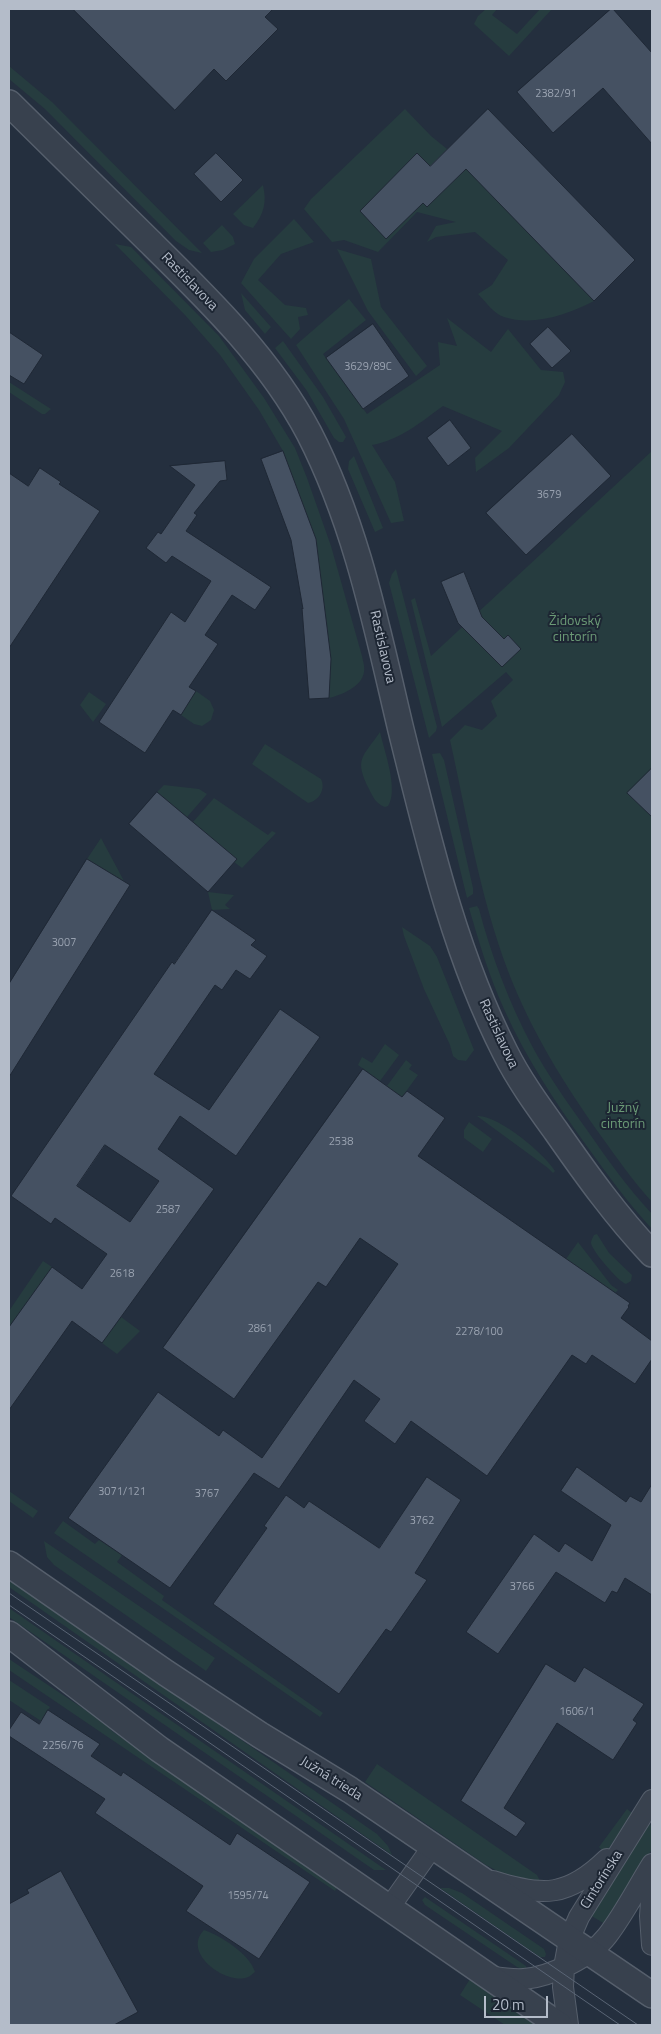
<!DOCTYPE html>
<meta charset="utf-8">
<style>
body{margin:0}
#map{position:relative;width:661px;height:2034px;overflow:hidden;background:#242f3e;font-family:"Titillium Web",sans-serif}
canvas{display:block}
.frame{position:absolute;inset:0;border:10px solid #b4bcc9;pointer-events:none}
.scale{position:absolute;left:484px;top:1996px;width:64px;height:22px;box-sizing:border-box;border:2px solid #b4bcc9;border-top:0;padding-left:6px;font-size:15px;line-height:18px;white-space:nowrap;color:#b4bcc9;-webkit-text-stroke:4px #1d2633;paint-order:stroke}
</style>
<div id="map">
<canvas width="661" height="2034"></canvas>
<div class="frame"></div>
<div class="scale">20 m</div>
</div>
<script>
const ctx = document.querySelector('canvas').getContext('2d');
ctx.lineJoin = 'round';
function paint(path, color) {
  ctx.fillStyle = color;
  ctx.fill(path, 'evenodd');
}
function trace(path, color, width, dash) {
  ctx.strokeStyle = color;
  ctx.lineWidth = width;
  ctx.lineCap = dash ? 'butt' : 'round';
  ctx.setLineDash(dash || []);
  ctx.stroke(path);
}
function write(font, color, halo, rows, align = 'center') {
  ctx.font = font + ' "Titillium Web",sans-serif';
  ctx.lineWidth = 4;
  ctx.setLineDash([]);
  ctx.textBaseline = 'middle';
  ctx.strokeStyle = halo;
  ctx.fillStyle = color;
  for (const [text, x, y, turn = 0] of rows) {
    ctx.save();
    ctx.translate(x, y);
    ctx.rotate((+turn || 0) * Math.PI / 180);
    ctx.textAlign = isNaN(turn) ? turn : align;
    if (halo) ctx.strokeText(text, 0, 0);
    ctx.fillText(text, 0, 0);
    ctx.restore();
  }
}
paint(new Path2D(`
 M486 9H497L492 15 517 34 540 9H552L509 56 474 24 478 16Z
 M9 66 52 102 202 253 189 250 176 241 45 109 9 79Z
 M405 109 431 136 447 149 594 301C568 314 534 327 504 317 494 314 486 302 478 294L492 285 508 260 475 232 436 237 427 242 436 226 456 222 417 212 378 252 344 240 332 242 304 209 311 199Z
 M263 185C267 202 264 214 253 228L244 225 233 214Z
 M294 219 314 242 281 254 258 280 285 305 306 308 308 315 298 317 300 329 291 339 241 283 254 259Z
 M222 225 233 237 235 244 223 250 211 252 203 243Z
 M115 244 131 247 219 336 264 398 295 448 307 478 331 546 362 656C363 661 365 667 364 672 362 687 341 695 329 698L331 659 316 539 283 451 259 410 220 355 185 315Z
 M337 249 371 259 381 307 427 366 416 376 368 311Z
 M241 293 271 327 265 334 245 310Z
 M349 299 366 320 323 354 367 414 440 365 438 342 457 346 447 318 491 352 508 329 541 370 563 372 565 382 559 395 509 448 476 472 475 458 502 431 443 406C421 422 400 440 372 445L395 482 404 521 391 523 344 419 296 345Z
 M283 341 323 397 346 437 343 442H339L334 438 307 391 275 348Z
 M9 382 51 409 45 414H42L9 392Z
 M652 451V1202C633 1181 617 1158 601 1136 564 1084 531 1031 508 971 480 897 467 817 450 740L465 725 482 730 497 716 491 701 513 680 506 672 442 727 411 600 415 598 431 656Z
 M354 456 383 528 375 532 348 469 349 461Z
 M396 569 437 727 436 731 429 738 389 583 392 574Z
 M196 691 210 701 214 710 211 720 202 726 194 724 181 715Z
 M89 692 106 704 93 722 80 705Z
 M380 732C384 750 399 790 388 806L385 807C376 804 373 797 369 789 354 759 362 758 380 732Z
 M265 744 321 779C326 789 319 801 308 803L252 764Z
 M440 753 444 760 473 888V894L467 898 432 754Z
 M164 785 199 789 207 794 187 817 157 792Z
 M214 798 268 835 272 831 276 833 242 868 234 862 236 859 193 822Z
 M101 838 124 881 87 859Z
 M208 892 234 895 225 905 230 909 212 910Z
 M477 906 479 909C491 955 509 1002 531 1044 547 1074 567 1102 587 1130 607 1159 628 1188 652 1214V1229C628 1203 607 1174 586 1145 555 1102 526 1058 504 1009 489 976 479 942 469 908Z
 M402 927 430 946 437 957 472 1045 474 1050 466 1061 458 1060 453 1056 450 1045 424 989 404 936Z
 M385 1044 399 1055 380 1081 358 1065 362 1057 372 1063Z
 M406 1060 412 1065 409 1069 418 1075 402 1097 387 1086Z
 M477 1116C497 1114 545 1154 555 1171L553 1173 548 1168Z
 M469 1122 492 1139 483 1152 464 1138V1130Z
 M597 1234 609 1253 632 1275 631 1281 626 1284C619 1282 592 1251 591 1243 591 1240 593 1237 594 1235Z
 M578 1242 611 1285 618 1290 615 1293 566 1259Z
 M43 1261 52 1267 9 1327V1311Z
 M121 1317 140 1331 117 1354 102 1343Z
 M9 1491 38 1511 33 1518 9 1501Z
 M63 1521 95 1544 99 1540 122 1555 117 1562 164 1596 162 1600 323 1713 320 1717 54 1533Z
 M44 1541 215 1658 206 1671 54 1565 47 1557Z
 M9 1579 377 1834 388 1846 392 1855 9 1587Z
 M9 1608 386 1870H374L9 1617Z
 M9 1659 105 1723 112 1731 337 1887 335 1891 9 1670Z
 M9 1680 50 1707 41 1721 9 1700Z
 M377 1764 537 1875 541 1883 505 1875 486 1865 365 1782Z
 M627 1809 632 1813 631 1816 605 1854 599 1847Z
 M648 1824 652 1826V1849L605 1924 590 1915Z
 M440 1888H449L462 1893 544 1949 546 1954 545 1957H540Z
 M425 1897 526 1966V1969L524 1970 517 1967 425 1905 422 1900Z
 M204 1930C221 1936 250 1954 255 1972 253 1973 251 1976 248 1977 227 1986 181 1953 204 1930Z
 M470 1979 540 2025H505L460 1995Z`), '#263c3f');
const building = new Path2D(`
 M73 9H273L265 17 278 29 226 81 214 69 175 110Z
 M611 9H613L652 53V144L603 88 553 133 517 92Z
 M488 109 635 260 594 301 466 169 427 207 423 203 386 239 360 211 417 153 430 166Z
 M216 153 243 180 221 202 194 174Z
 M373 324 409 376 363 409 326 358Z
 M548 327 571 351 552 368 530 344Z
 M9 332 43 355 24 384 9 375Z
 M450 420 471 448 448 466 427 438Z
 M572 434 611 476 526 555 486 513Z
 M283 451 316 539 331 659 329 698 309 699 302 608 303 609 291 540 261 459Z
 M225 461 227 480 220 481 194 513 197 515 186 531 271 587 255 610 232 595 205 635 218 644 189 687 196 691 181 715 173 710 145 753 99 722 171 612 185 622 211 581 172 556 166 563 146 548 158 532 161 534 195 485 170 466Z
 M40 468 61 482 59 484 100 511 9 648V473L28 486Z
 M464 572 482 617 504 639 508 635 521 649 502 667 458 623 441 582Z
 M652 768V817L627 793Z
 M157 792 237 859 208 892 129 824Z
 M87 859 130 885 9 1077V984Z
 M212 910 256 940 251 945 267 956 250 979 236 970 222 990 215 985 154 1074 209 1110 280 1009 320 1037 236 1156 180 1116 158 1149 214 1189 102 1343 72 1321 9 1410V1327L52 1267 82 1289 107 1254 55 1218 51 1224 11 1196 172 962 174 964ZM105 1145 159 1181 130 1222 77 1186Z
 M363 1069 402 1097 407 1091 445 1118 418 1156 630 1303 628 1306 629 1307 621 1318 652 1341V1359L635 1384 592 1355 586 1364 572 1355 487 1476 411 1421 395 1444 364 1421 380 1399 354 1380 279 1489 254 1473 170 1588 68 1518 158 1392 219 1436 223 1430 262 1458 398 1264 360 1238 326 1287 318 1282 234 1399 163 1348Z
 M577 1467 626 1502 630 1496 641 1502 652 1484V1595L625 1578 617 1593 612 1591 605 1603 556 1572 498 1654 466 1632 534 1534 559 1552 565 1543 592 1561 611 1525 561 1491Z
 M427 1477 461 1500 415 1573 427 1580 391 1632 386 1629 339 1694 213 1604 267 1528 264 1526 286 1495 304 1508 309 1501 379 1548Z
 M546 1664 575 1682 584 1667 644 1704 633 1720 637 1723 613 1760 557 1723 504 1808 526 1823 516 1837 461 1801Z
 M48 1710 100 1744 91 1756 121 1776 123 1772 230 1845 237 1833 310 1882 259 1959 186 1911 203 1886 95 1813 105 1799 9 1736V1730L21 1712 39 1724Z
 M61 1871 138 2012 114 2025H9V1904L29 1893 27 1890Z`);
paint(building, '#455162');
trace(building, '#1f2835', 1);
const minor = new Path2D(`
 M493 1881C543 1897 568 1897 607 1859
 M652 1888 650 1916 652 1945
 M389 1908 433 1846
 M489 1976C501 1978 512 1980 524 1979 550 1977 591 1957 607 1936 624 1914 637 1888 652 1864
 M568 2025 563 1987 564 1967 569 1940 579 1917 652 1800`);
const tertiary = new Path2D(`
 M9 103C56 149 102 195 149 241 208 299 270 359 309 433 357 526 377 629 401 730 428 838 454 952 505 1052 519 1080 538 1106 556 1131 586 1174 616 1216 652 1254
 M9 1564 166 1673 260 1735 350 1790 652 1995
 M9 1634 159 1749 559 2025`);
trace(minor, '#565f6c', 22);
trace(tertiary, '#565f6c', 28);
trace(minor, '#38414e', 20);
trace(tertiary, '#38414e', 25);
trace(new Path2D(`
 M9 1593 638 2025
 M9 1605 620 2025`), '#5a6575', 1);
write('11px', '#98a1af', null, [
 ["2382/91",556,94],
 ["3629/89C",368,367],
 ["3679",549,495],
 ["3007",64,943],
 ["2538",341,1142],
 ["2587",168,1210],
 ["2618",122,1274],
 ["2861",260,1329],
 ["2278/100",479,1332],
 ["3071/121",122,1492],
 ["3767",207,1494],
 ["3762",422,1521],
 ["3766",522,1587],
 ["1606/1",577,1712],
 ["2256/76",63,1746],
 ["1595/74",248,1896]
]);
write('14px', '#b4bcc9', '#1d2633', [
 ["Rastislavova",189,282,46],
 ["Rastislavova",382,647,77],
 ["Rastislavova",498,1034,65],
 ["Južná trieda",331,1779,32],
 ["Cintorínska",602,1880,-58]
]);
write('14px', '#6b9a76', '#1d2633', [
 ["Židovský",575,622],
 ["cintorín",575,638],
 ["Južný",623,1109],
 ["cintorín",623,1125]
]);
</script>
